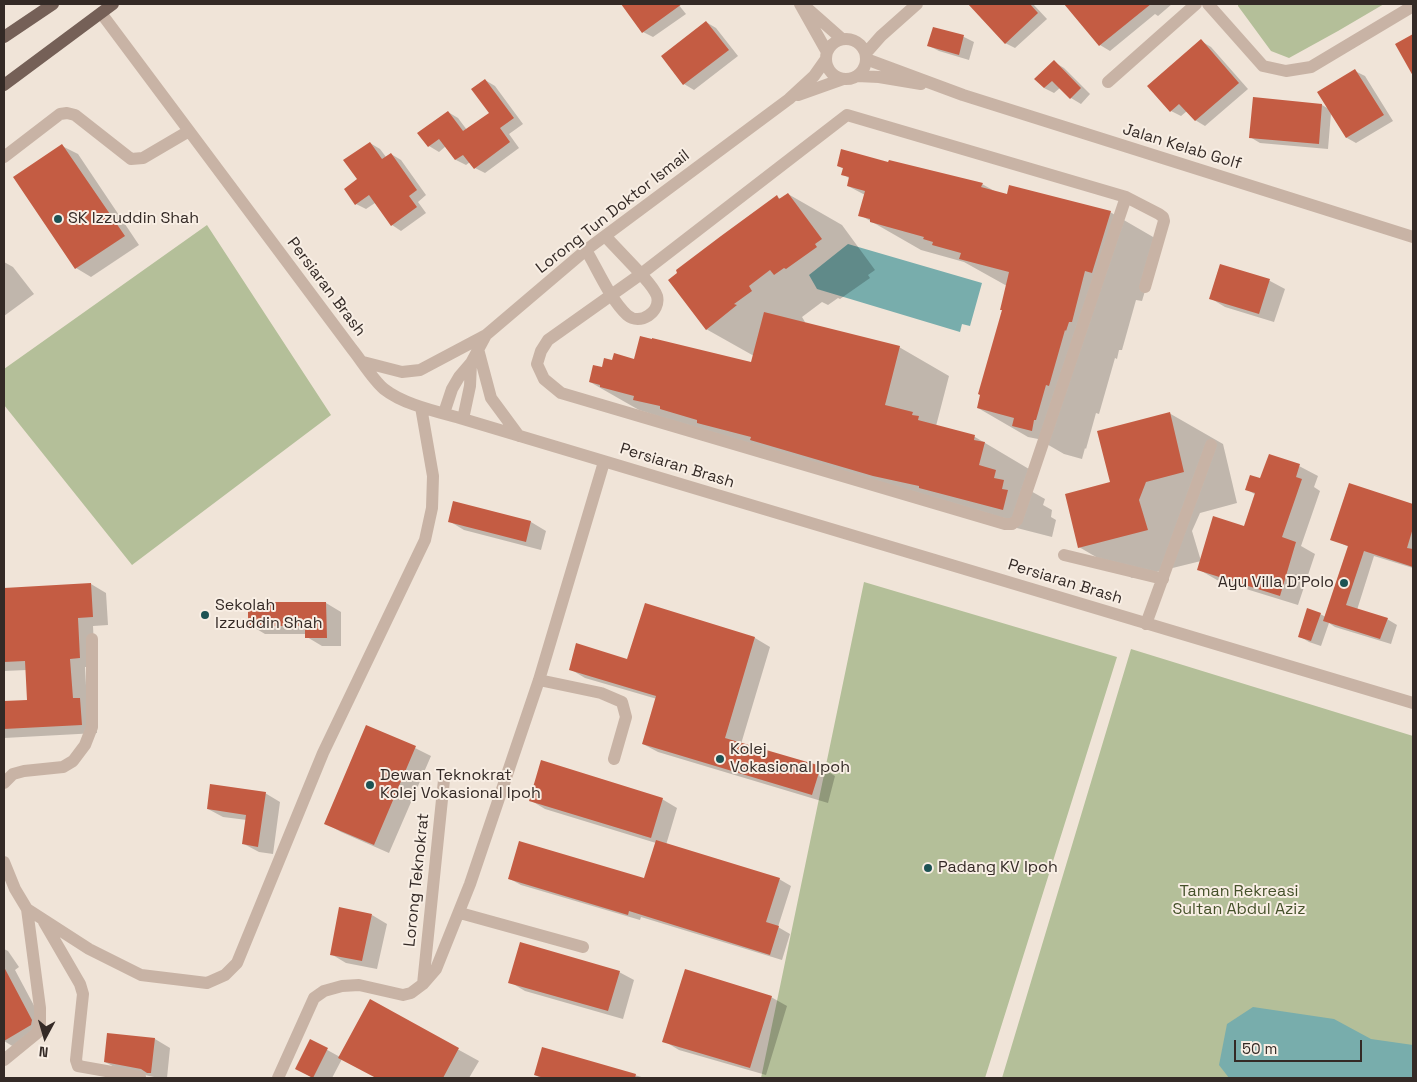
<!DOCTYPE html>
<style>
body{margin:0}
#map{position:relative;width:1417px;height:1082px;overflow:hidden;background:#f0e4d8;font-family:"Space Grotesk",sans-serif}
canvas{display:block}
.frame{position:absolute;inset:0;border:5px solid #342a26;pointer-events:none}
.north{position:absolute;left:20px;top:1012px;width:50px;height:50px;-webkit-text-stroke:4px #f8eee4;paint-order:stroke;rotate:186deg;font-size:14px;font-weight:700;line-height:20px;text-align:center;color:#342a26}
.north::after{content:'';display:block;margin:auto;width:18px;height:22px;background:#342a26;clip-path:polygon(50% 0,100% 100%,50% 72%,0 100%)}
.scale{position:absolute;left:1234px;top:1040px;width:128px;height:22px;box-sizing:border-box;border:2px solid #342a26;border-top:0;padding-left:6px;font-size:15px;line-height:18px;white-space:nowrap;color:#342a26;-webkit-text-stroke:4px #f8eee4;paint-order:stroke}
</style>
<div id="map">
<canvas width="1417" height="1082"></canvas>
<div class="frame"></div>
<div class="north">N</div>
<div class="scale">50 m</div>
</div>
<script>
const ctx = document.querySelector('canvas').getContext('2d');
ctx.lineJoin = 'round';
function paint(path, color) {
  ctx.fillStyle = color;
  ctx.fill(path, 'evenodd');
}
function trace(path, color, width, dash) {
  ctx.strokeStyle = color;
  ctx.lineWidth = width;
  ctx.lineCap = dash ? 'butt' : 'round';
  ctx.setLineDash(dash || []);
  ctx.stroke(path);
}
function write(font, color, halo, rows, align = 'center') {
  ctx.font = font + ' "Space Grotesk",sans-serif';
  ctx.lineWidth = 4;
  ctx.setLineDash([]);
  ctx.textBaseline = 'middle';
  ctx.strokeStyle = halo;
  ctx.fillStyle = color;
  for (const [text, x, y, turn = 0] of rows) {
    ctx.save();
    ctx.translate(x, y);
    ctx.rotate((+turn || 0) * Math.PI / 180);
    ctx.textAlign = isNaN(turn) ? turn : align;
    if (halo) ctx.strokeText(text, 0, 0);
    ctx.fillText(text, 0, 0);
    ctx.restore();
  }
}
paint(new Path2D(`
 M1238 4H1384L1338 31 1289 58 1271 51 1238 6Z
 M207 225 331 415 132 565 4 405V369Z
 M864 582 1117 657 985 1078H761Z
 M1131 649 1413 736V1078H1002Z`), '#b4bf99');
paint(new Path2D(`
 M848 244 982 283 970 326 962 324 960 332 817 289 809 275Z
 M1253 1007 1334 1019 1371 1039 1413 1045V1078H1229L1219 1065 1227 1024Z`), '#78adac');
paint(new Path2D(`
 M622 4H678L686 14 653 37 643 32Z
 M970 4H1033L1047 19 1015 48 1005 43Z
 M1067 4H1172L1158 16 1155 14 1110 51 1100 45Z
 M706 22 716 28 738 56 694 90 684 84Z
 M934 28 964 37 974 42 969 60 939 51 929 46Z
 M1201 41 1211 47 1248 89 1205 126 1195 120 1187 111 1181 116 1171 111Z
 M1054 62 1064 68 1090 94 1081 104 1071 98 1061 87 1054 93 1044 88Z
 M1355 71 1365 76 1393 121 1356 143 1347 138 1331 113 1328 149 1260 143 1250 137 1322 105 1329 109Z
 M485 80 495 86 523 124 509 134 519 148 485 173 475 168 470 162 466 165 456 160 446 146 439 152 429 146 448 112 458 118 467 130 490 113Z
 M370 143 380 149 386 157 391 154 401 160 426 195 418 202 426 213 401 231 392 225 375 203 366 209 356 204 359 180Z
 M62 146 78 154 139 245 91 277 76 268Z
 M889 164 982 184 998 193 1110 212 1160 241 1142 301 1136 300 1122 350H1119L1117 359 1115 358 1099 414 1096 413 1086 449 1085 448 1082 459 1064 454 1038 439 1028 437 978 408 1003 310 1007 286 964 262 921 250 860 215 865 195 848 186 850 179 843 174 844 169 838 166Z
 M788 194 842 225 875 270 868 275 870 278 840 299 838 298 828 305 822 302 802 317 805 322 804 323 899 347 949 376 936 426 975 437 1034 472 1029 490 1045 499 1043 505 1052 510 1051 517 1056 520 1052 537 970 516 639 410 590 382 613 362 635 360 752 364 754 356 706 329 777 197 781 199Z
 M4 262 13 267 34 294 4 316Z
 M1220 265 1270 281 1285 289 1274 322 1225 307 1210 298Z
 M1169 413 1223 444 1237 503 1200 513 1192 531 1201 561 1132 578 1079 547 1112 483Z
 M1299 466 1318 476 1314 487 1320 491 1301 546 1315 554 1298 605 1217 580 1198 569 1245 527 1256 495 1246 489 1261 480Z
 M1349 484 1413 505V568L1374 556 1357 610 1387 619 1397 625 1391 644 1335 627 1329 623 1321 646 1309 642 1299 636 1320 614 1326 617 1349 547 1332 539Z
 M454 502 531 522 546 531 541 550 464 530 449 521Z
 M91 584 106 593 108 625 93 626 95 667H85L87 703 95 708 97 733 4 738V702L29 701 27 670 4 671V589Z
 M326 603 341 612V646H322L307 637V634H265L250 625Z
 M646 604 755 638 770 647 741 744 820 767 835 776 828 803 658 752 643 744 657 699 585 678 570 669 628 660Z
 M367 727 415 748 431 756 389 853 341 832 325 823Z
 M265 793 280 802 273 854 259 852 244 844 247 820 223 817 208 809Z
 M662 799 677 808 666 845 779 879 791 886 778 927 790 934 782 960 641 917 640 920 521 885 510 879 645 880 656 843 545 809 530 800Z
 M372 915 387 924 377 969 346 963 331 954Z
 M4 949 8 951 19 967 15 970 47 1030 46 1034 19 1050 4 1041Z
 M619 972 634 980 623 1019 525 991 510 982Z
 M771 997 787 1006 766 1075 679 1050 664 1041Z
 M370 1001 479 1061 469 1078H377L342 1059 332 1078H313L297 1069 311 1041 340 1057Z
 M155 1039 170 1048 167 1078H159L120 1070 105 1062Z
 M543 1049 645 1078H541L535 1075Z`), '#0003');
paint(new Path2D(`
 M621 4H682L642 33Z
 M968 4H1030L1038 13 1005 44Z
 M1064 4H1151L1099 46Z
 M706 21 729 50 683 85 661 56Z
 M933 27 964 35 959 55 927 46Z
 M1413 34V76L1395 44Z
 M1201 39 1239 83 1195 121 1179 104 1170 112 1147 86Z
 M1054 60 1081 88 1070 99 1052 81 1044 88 1034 79Z
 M1355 69 1384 115 1346 138 1317 92Z
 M485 79 514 118 500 128 510 142 474 169 463 155 455 160 439 139 428 147 417 133 448 111 463 131 489 113 471 89Z
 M1253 97 1322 104 1319 144 1249 138Z
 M370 142 382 159 391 153 417 190 409 196 417 207 391 226 369 195 355 205 344 189 357 179 343 160Z
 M62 144 125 236 75 269 13 177Z
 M841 149 888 162 889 160 983 183 981 187 1007 194 1009 185 1111 211 1092 273 1085 271 1072 322H1069L1066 331 1065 330 1049 386 1046 385 1036 420H1034L1032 431 1012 426 1014 418 977 408 980 395 978 394 1002 310H1000L1009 272 959 259 961 253 932 245 933 242 923 239 924 237 870 222V219L858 216 865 191 847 186 849 177 841 175 843 168 837 166Z
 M788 193 822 239 815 244 817 247 786 269 784 268 774 275 770 270 749 286 752 291 734 304 737 305 706 330 668 280 677 273 676 270 721 236 777 195 779 199Z
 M1220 264 1270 279 1259 314 1209 299Z
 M764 312 900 346 885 405 913 412 912 415 919 416 918 420 975 435 974 440 985 442 979 465 996 470 994 478 1004 480 1002 489 1008 490 1003 510 919 488V486L873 476 750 440 751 437 697 423V420L660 409V406L633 400 634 396 600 387V385L589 382 593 365 602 367 604 358 612 360 614 353 634 359 640 336 652 339V338L751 362Z
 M1170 412 1184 472 1146 482 1139 500 1148 530 1078 548 1065 494 1110 482 1097 431Z
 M1269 454 1300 464 1296 477 1302 479 1282 537 1296 542 1280 596 1197 570 1213 516 1244 526 1255 493 1245 490 1250 475 1260 478Z
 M1349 483 1413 504V528L1407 548 1413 549V567L1364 551 1346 605 1388 618 1380 639 1323 621 1348 546 1330 540Z
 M453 501 531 521 526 542 448 522Z
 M91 583 93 617 78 618 80 658 70 659 73 698H80L82 725 4 729V701L27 700 25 661 4 662V588Z
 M248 602H326L327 638H305V626H248Z
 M645 603 755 637 725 738 821 766 812 795 642 744 656 696 569 670 576 643 627 659Z
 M1307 608 1321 613 1311 641 1298 637Z
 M366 725 416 746 374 845 324 824Z
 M541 760 663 798 651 838 529 801Z
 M210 784 266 792 258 847 242 844 246 815 207 809Z
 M656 840 780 878 766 922 779 926 770 955 629 911 628 915 508 879 519 841 644 878Z
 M339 907 372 914 362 961 330 955Z
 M520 942 620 971 608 1011 508 983Z
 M4 967 32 1020 31 1025 4 1041Z
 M685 969 772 996 750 1068 662 1042Z
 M370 999 459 1048 443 1078H376L338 1058Z
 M107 1033 155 1038 151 1073H147L141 1069 104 1062Z
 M310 1039 328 1048 313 1078 295 1069Z
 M542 1047 636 1074 635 1078H544L534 1075Z`), '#c45c43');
trace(new Path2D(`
 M800 4 827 52
 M1208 4 1263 66 1286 71 1311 67 1413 6
 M808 9 842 39
 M101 13 352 349C361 360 373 380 384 389 404 405 439 412 463 419L1413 703
 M826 59a20 20 0 1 1 40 0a20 20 0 1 1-40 0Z
 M866 53 881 36 917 4
 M866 59 963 95 1413 237
 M857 76 879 77 921 84
 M1108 82 1196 4
 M798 95 843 79
 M4 157 60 114 67 113 75 115 131 159 143 158 189 131
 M1126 197 1159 214 1163 217 1164 221 1145 287
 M586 250C598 270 610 299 627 315 640 326 661 312 657 296 654 288 647 281 641 274L548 340 541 351 537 364 544 379 561 393 1005 524H1012L1017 520 1126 197 847 115 641 274 605 236
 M478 349 491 398 519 436
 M363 362 402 372 420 370 486 335
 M444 413 452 389 459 377 471 363 486 335 586 250 789 99 814 76 826 59
 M463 419 470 386 471 363
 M1064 555 1163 579
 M1146 624 1211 445
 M539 680 601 693 622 702 626 717 614 759
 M4 783 13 774 24 771 63 767 73 761 85 745 92 727V639
 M4 862 15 889 27 909 89 949 141 975 207 983 225 975 237 963 323 753 425 540 432 508 433 476 421 407
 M460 913 583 947
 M44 922 80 984 83 994 76 1060 78 1066 140 1077
 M423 984 444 780
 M4 1060 37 1033 40 1024V1008L27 909
 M278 1078 314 998 324 991 342 986 359 985 403 995 411 993 423 984 436 969 470 884 539 680 604 462`), '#c8b3a5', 12);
trace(new Path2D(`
 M4 37 53 4
 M4 85 113 4`), '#756057', 12);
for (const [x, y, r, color] of [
 [58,219,5,"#1d5354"],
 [1344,583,5,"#1d5354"],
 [205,615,5,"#1d5354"],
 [720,759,5,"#1d5354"],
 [370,785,5,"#1d5354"],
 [928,868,5,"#1d5354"]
]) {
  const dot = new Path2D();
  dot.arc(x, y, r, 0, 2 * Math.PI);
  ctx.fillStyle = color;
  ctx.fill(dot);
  trace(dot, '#f8eee4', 2);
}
write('16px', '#342a26', '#f8eee4', [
 ["Jalan Kelab Golf",1182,147,17],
 ["Lorong Tun Doktor Ismail",613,212,-38],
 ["Persiaran Brash",326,287,53],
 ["Persiaran Brash",677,466,17],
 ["Persiaran Brash",1065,582,17],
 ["Lorong Teknokrat",417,880,-84]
]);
write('16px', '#342a26', '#f8eee4', [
 ["SK Izzuddin Shah",68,219],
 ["Ayu Villa D'Polo",1334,583,"right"],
 ["Sekolah",215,606],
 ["Izzuddin Shah",215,624],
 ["Kolej",730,750],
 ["Vokasional Ipoh",730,768],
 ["Dewan Teknokrat",380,776],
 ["Kolej Vokasional Ipoh",380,794],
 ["Padang KV Ipoh",938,868]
], 'left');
write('16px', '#45512a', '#f8eee4', [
 ["Taman Rekreasi",1239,892],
 ["Sultan Abdul Aziz",1239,910]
]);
</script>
